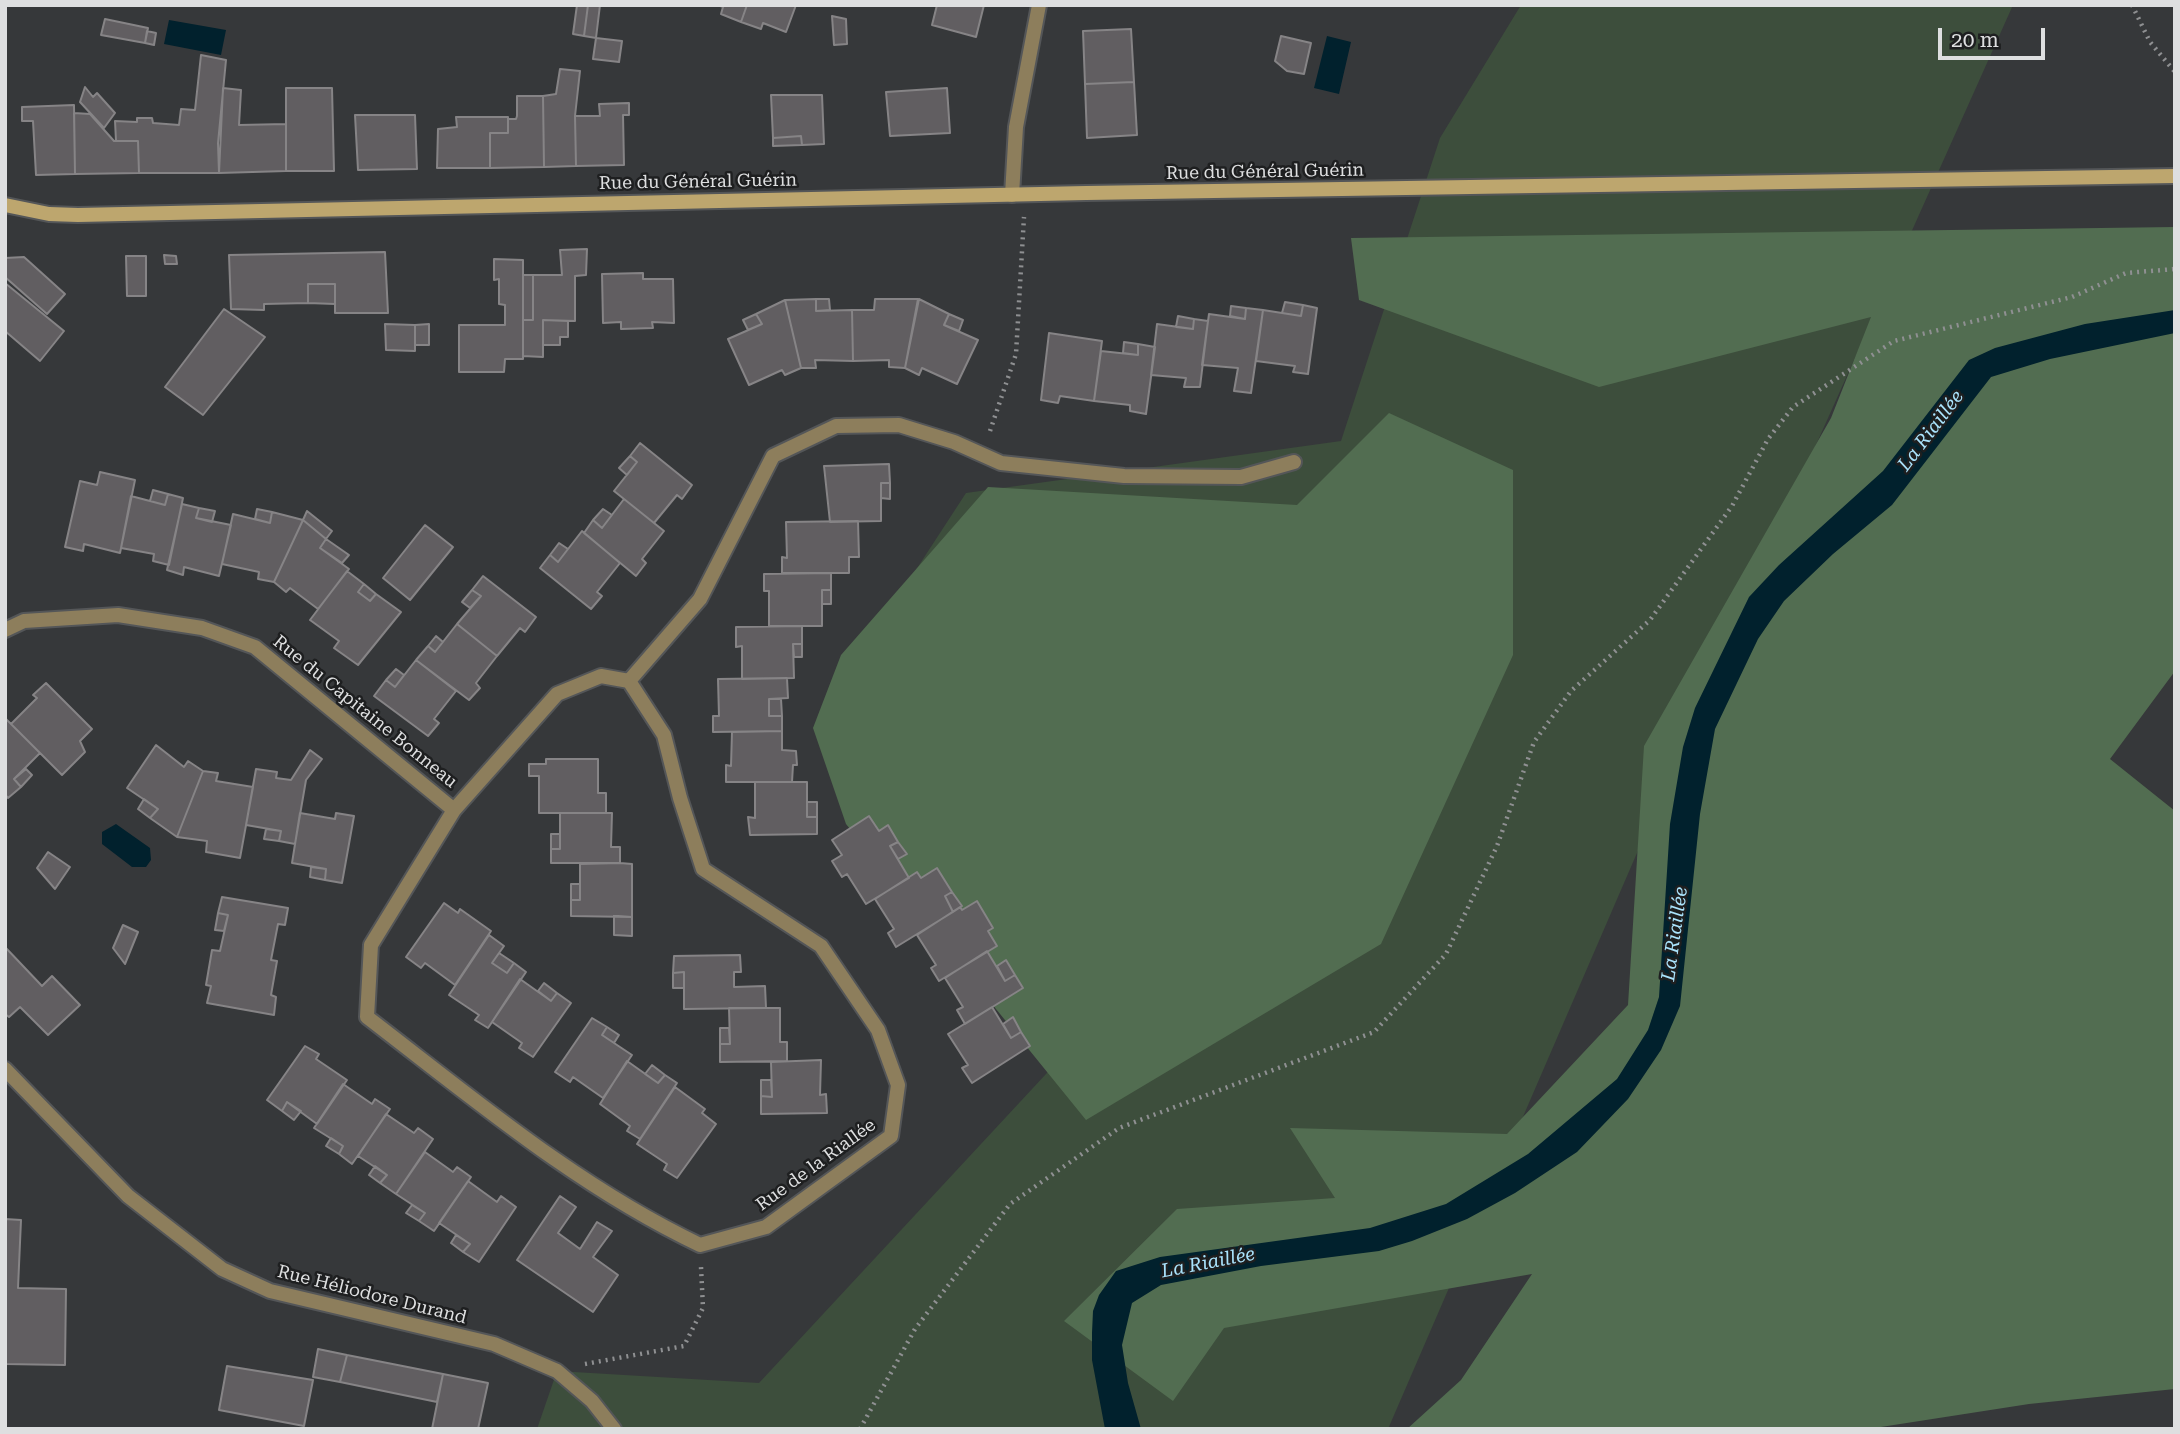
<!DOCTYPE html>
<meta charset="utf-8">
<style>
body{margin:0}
#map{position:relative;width:2180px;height:1434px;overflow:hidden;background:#36383a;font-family:"Roboto Serif",serif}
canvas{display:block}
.frame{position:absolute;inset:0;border:7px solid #dedfe0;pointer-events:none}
.scale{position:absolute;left:1938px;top:28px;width:107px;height:32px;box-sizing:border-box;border:4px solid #dedfe0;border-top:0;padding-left:9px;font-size:21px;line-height:24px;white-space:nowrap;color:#dedfe0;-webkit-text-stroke:5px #1e1f20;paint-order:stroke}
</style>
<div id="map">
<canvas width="2180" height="1434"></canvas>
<div class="frame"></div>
<div class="scale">20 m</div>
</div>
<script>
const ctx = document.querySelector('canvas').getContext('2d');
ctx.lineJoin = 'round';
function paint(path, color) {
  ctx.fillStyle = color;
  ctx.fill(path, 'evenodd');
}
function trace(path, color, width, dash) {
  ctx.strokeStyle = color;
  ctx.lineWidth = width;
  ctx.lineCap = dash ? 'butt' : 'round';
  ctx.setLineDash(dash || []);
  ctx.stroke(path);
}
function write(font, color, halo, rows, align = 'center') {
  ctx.font = font + ' "Roboto Serif",serif';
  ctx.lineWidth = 5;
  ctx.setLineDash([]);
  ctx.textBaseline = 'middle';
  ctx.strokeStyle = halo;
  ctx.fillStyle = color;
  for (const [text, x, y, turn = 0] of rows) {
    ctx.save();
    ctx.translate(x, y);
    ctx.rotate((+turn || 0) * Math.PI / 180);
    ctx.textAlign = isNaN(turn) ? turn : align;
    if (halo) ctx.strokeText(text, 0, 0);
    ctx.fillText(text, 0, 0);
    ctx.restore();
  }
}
paint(new Path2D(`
 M1521 5H2013L1742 610 1388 1429H537L557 1371 759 1383 1098 1018 813 728 966 493 1341 441 1440 138Z`), '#3d4e3c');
paint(new Path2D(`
 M2175 227V671L2110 759 2175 811V1389L2029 1404 1868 1429H1407L1461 1380 1532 1274 1224 1328 1173 1401 1064 1321 1177 1209 1335 1198 1290 1128 1507 1134 1628 1005 1644 746 1831 418 1871 317 1599 387 1359 300 1351 238Z
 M1389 413 1513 470V655L1381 944 1086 1120 846 824 813 728 841 655 988 487 1297 505Z`), '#526d51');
paint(new Path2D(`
 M169 20 226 30 221 55 164 44Z
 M1327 36 1351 42 1339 94 1314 88Z
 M2175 310V333L2050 359 1991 377 1892 505 1833 554 1784 601 1758 639 1715 729 1700 814 1680 1006 1661 1050 1628 1099 1577 1152 1515 1193 1467 1219 1412 1241 1379 1251 1261 1266 1161 1285 1132 1303 1122 1345 1128 1383 1141 1429H1105L1092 1360V1333L1093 1311 1099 1295 1116 1271 1160 1257 1370 1228 1446 1204 1528 1154 1617 1079 1648 1030 1659 997 1670 824 1683 747 1695 708 1749 597 1779 565 1883 471 1969 360 1995 348 2085 324Z
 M116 824 150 848 151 860 146 867H132L102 844V832Z`), '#01212d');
const building = new Path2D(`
 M577 5H588L584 36 573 34Z
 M588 5H600L596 38 584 36Z
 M718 5H747L741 22 721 14 723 7Z
 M747 5H796L786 32 763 23 761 29 741 22Z
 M937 5H984L976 37 932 25Z
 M832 16 846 19 847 44 834 45Z
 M105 19 148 28 145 43 101 35Z
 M1131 29 1134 82 1085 84 1083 31Z
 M147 31 156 33 154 45 145 43Z
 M1281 36 1311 43 1304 74 1287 71 1275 61Z
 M596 38 622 41 619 62 593 59Z
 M201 55 226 60 218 143 219 173H139L138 141H116L115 121 137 122V118H152L153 123 179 125 181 109 195 110Z
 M560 69 580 71 575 116 576 166 544 167 543 96 556 94Z
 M1134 82 1137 135 1087 138 1085 84Z
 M85 87 93 97 97 93 115 113 104 128 80 102Z
 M223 88 241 90 239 125 286 124V171L219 173Z
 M286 88H332L334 171H286Z
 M947 88 950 133 890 136 886 92Z
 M771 95H822L824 144 802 145 801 136 773 138Z
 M517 96H543L544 167 490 168V133H508V119H516L517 116Z
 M629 103V115H623L624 165 576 166 575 116H600L599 104Z
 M74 105 75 174 36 175 33 121H22V107Z
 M74 113 90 114 114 141H138L139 173 75 174Z
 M355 115H415L417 169 358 170Z
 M456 117H508V133H490V168H437L438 129 457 127Z
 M801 136 802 145 773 146V138Z
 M587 249 586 275 575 276V321L543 320V357L523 356V320H533V275H562L560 250Z
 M385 252 388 313H335V284H308V303L264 304V310L231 309 229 255Z
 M164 255 176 256 177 264H165Z
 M126 256H146V296H127Z
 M24 257 65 294 47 314 5 277V258Z
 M494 259 523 260V359H505L504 372H459V325H505V305L499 304V279L494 280Z
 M643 273V279H673L674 323 652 322 653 328 621 329V322L603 323 602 274Z
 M523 275H533V320H523Z
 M5 283 64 331 40 361 5 331Z
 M308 284H335V304L308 303Z
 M816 299H829L830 310 816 311Z
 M816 299V311L852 310 853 361 815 360 816 368H801L785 300Z
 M875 299H918L905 368 889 367V360L853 361 852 310H874Z
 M919 299 949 314 944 325 978 340 957 384 922 368 919 375 905 368Z
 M785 300 801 368 785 375 782 370 749 385 728 339 762 324 756 314Z
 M1285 302 1303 305 1301 316 1282 313Z
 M1303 305 1317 308 1308 374 1293 372 1295 366 1256 361 1263 310 1301 316Z
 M1231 306 1246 308 1245 319 1230 316Z
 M1246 308 1263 310 1251 393 1234 391 1238 368 1202 365 1209 314 1245 319Z
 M224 309 265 337 203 415 165 387Z
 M756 314 762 324 748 330 743 320Z
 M949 314 963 320 959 331 944 325Z
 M1178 316 1194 319 1193 329 1176 327Z
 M1194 319 1208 321 1200 387H1184L1186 378 1151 375 1157 324 1193 329Z
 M543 320 568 321V337H560V345H543Z
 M385 324 415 325V351L386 350Z
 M429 324V345H415V325Z
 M1049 333 1102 341 1094 401 1060 396 1058 403 1041 400Z
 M1124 342 1138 344V355L1123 353Z
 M1138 344 1155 347 1146 414 1130 411V405L1094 401 1101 351 1138 355Z
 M640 443 692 485 682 499 677 495 654 523 614 491 637 462 630 456Z
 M630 456 637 462 627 475 619 468Z
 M889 464 890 483H881V521L830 522 824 466Z
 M100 472 135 480 120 553 84 544 83 551 65 547 80 481 97 485Z
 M881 483H890V499L881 498Z
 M153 490 168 494 165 505 150 501Z
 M168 494 183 498 169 565 153 561 154 554 121 548 131 496 165 505Z
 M624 499 664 531 642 559 646 563 636 576 584 533 593 520 602 528Z
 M182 504 199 508 196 518 231 525 219 576 184 567 183 575 167 570Z
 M199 508 215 511 212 522 196 518Z
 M257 509 272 512 270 523 255 519Z
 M603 509 612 515 602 528 593 520Z
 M307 511 332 531 326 539 303 520Z
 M272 512 303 520 274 582 258 579 259 572 222 564 233 514 270 523Z
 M303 520 326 539 320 548 349 569 318 609 290 588 286 592 274 582Z
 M858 521 859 557H849V573H782V557L787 558 786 522Z
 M425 525 453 547 410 600 383 578Z
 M582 531 620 563 597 592 602 596 591 609 540 568 550 555 558 562Z
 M326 539 349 555 342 563 320 548Z
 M559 543 568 549 558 562 550 555Z
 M347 571 364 584 358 592 370 601 376 594 401 612 358 665 334 648 339 641 310 620Z
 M831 573V590H822V626H769V591H764V574Z
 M483 576 536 617 525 632 520 628 497 656 457 624 481 596 472 590Z
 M364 584 376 594 370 601 358 592Z
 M472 590 481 596 470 608 462 602Z
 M822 590H831V604H822Z
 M457 624 497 656 476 683 480 688 469 700 416 660 428 646 435 652Z
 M802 626V644H793L794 678 742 679V646L736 647V627Z
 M436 636 443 642 435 652 428 646Z
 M793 644H802V657H794Z
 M416 660 456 691 434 719 439 723 428 736 374 696 386 680 395 687Z
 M396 669 404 675 395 687 386 680Z
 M787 678 788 698 769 699V716H782V731L713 732V716H719L718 679Z
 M46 683 92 729 80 741 85 752 62 775 11 724 37 698 33 695Z
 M769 699H781L782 716H769Z
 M5 718 40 753 14 779 21 787 8 798 5 794Z
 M782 731V750L796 751 797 765H793L792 782H726V765L731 766 732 732Z
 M156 745 184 767 188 761 203 771 177 837 150 818 158 809 127 788Z
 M310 750 322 759 306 780 295 844 279 841 281 831 246 825 256 769 277 772 276 778 291 780Z
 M546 759H598V793H606V813H539V776H529V764H546Z
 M26 769 32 775 21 787 14 779Z
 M203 771 218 773 216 781 253 787 240 858 206 852 207 841 177 837Z
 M755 782H807V817H817V834L750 835 748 817 755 818Z
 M144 799 158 809 150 818 138 809Z
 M807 802H817V817H807Z
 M300 813 335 819 336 813 354 816 342 883 325 880 326 869 292 863Z
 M560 813H612L611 847H620V863H551V849H560Z
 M869 816 879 831 888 825 898 842 890 846 909 878 866 904 847 874 842 877 832 861 842 855 832 840Z
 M266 829 281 831 279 841 264 839Z
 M551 834H560V849H551Z
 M898 842 907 854 898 859 890 846Z
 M48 852 70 867 55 889 37 868Z
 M620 863 632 864V917L571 916V900H580V864Z
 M311 867 326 869 325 880 310 877Z
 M937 868 952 892 945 896 953 912 896 947 888 933 894 929 875 899 917 872 921 878Z
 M571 884H580V900H571Z
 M952 892 962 906 953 912 945 896Z
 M222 897 288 908 285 925 278 924 271 960 277 961 271 995 276 997 274 1015 207 1003 211 986 206 985 212 950 220 951 228 915 218 913Z
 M977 901 993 928 988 931 997 946 939 981 931 968 936 965 917 935 960 907 962 910Z
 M444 903 458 913 460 909 491 931 455 985 425 963 421 968 406 957Z
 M218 913 228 915 224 931 215 930Z
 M614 916 632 917V936L614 935Z
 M123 925 138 932 125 964 113 948Z
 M489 935 504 946 492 963 507 973 514 963 526 972 488 1028 475 1020 479 1015 449 995Z
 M5 947 42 986 52 976 80 1005 48 1035 20 1007 9 1017 5 1014Z
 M987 951 1005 981 1015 975 1023 988 965 1024 957 1010 963 1007 945 978Z
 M499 953 514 963 507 973 492 963Z
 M740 955 741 972H734V987L765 986 766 1008 684 1009V972L673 973 674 956Z
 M1006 960 1015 975 1005 981 997 966Z
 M684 972V988H673V973Z
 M520 979 551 1001 557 993 571 1003 533 1057 519 1048 522 1043 492 1022Z
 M544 983 557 993 551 1001 538 991Z
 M992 1007 1011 1038 1021 1032 1030 1046 972 1083 962 1068 968 1065 948 1034Z
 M729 1008H780V1042H787V1061L720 1062V1044H730Z
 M1013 1017 1021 1032 1011 1038 1003 1024Z
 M592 1018 607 1027 602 1035 632 1055 603 1098 573 1077 570 1082 555 1072Z
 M607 1027 619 1035 614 1043 602 1035Z
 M720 1028H729L730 1044H720Z
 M305 1046 319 1054 316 1059 347 1080 317 1124 287 1102 282 1111 267 1100Z
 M821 1060 820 1095 826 1094 827 1113 761 1114V1096L772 1097 771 1062Z
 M627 1061 658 1083 665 1075 677 1083 640 1139 627 1131 630 1126 600 1104Z
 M652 1065 665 1075 658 1083 645 1074Z
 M761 1080H771L772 1097 761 1096Z
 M343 1084 372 1104 375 1099 390 1109 352 1164 339 1154 343 1146 314 1128Z
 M675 1087 705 1109 702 1113 716 1124 677 1178 664 1170 667 1164 637 1144Z
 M287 1102 301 1111 294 1120 282 1111Z
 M386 1114 414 1133 418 1128 433 1139 396 1194 380 1183 387 1175 358 1156Z
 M331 1138 343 1146 339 1154 326 1146Z
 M425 1152 453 1172 457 1167 471 1177 434 1231 419 1221 425 1213 396 1194Z
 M375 1166 387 1175 380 1183 369 1175Z
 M468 1181 497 1202 501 1196 516 1207 479 1262 463 1252 470 1244 439 1223Z
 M560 1196 576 1207 558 1233 580 1249 597 1222 612 1231 593 1257 618 1275 593 1312 517 1260Z
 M412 1205 425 1213 419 1221 406 1213Z
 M5 1219 21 1220 18 1288 66 1289 65 1365 5 1364Z
 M456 1235 470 1244 463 1252 451 1243Z
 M318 1349 347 1355 340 1382 313 1377Z
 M347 1355 443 1374 437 1402 340 1382Z
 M227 1366 313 1380 304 1426 219 1410Z
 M443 1374 488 1383 478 1429H432Z`);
paint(building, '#615e61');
trace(building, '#868486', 2);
const minor = new Path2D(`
 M1012 195 1016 127 1039 5
 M5 630 24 621 118 615 202 628 255 647 454 810
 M601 676 629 681 664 735 680 798 703 869 821 946 878 1030 898 1085 891 1136 766 1227 700 1245C578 1187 474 1099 367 1017L371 945 454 810 557 694Z
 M629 681 700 599 773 456 836 426 899 425 954 442 1001 463 1124 476 1241 477 1294 462`);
const tertiary = new Path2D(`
 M5 1069 128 1196 222 1269 270 1291 494 1344 557 1371 592 1401 614 1429`);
const secondary = new Path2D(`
 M5 205 49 214 78 215 1086 193 2175 176`);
trace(minor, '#545658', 18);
trace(tertiary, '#545658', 18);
trace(secondary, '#545658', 18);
trace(new Path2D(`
 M2132 5 2150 42 2175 72
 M990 431 1016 354 1024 217
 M585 1364 684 1346 703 1308 701 1267
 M860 1429 915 1329 1010 1204 1119 1128 1374 1032 1446 954 1497 846 1534 742 1571 691 1650 620 1732 506 1768 439 1793 407 1894 341 2072 297 2126 273 2175 269`), '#8f9092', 4.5, [2, 5]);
trace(minor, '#8d7e5c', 14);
trace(tertiary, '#8d7e5c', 14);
trace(secondary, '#bda66e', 14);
write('18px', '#dedfe0', '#1e1f20', [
 ["Rue du Général Guérin",1265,172,-1],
 ["Rue du Général Guérin",698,182,-1],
 ["Rue du Capitaine Bonneau",365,712,39],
 ["Rue de la Riallée",816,1165,-36],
 ["Rue Héliodore Durand",372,1295,14]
]);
write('italic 19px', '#aae3fc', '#1e1f20', [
 ["La Riaillée",1931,431,-53],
 ["La Riaillée",1675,934,-82],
 ["La Riaillée",1208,1263,-11]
]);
</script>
